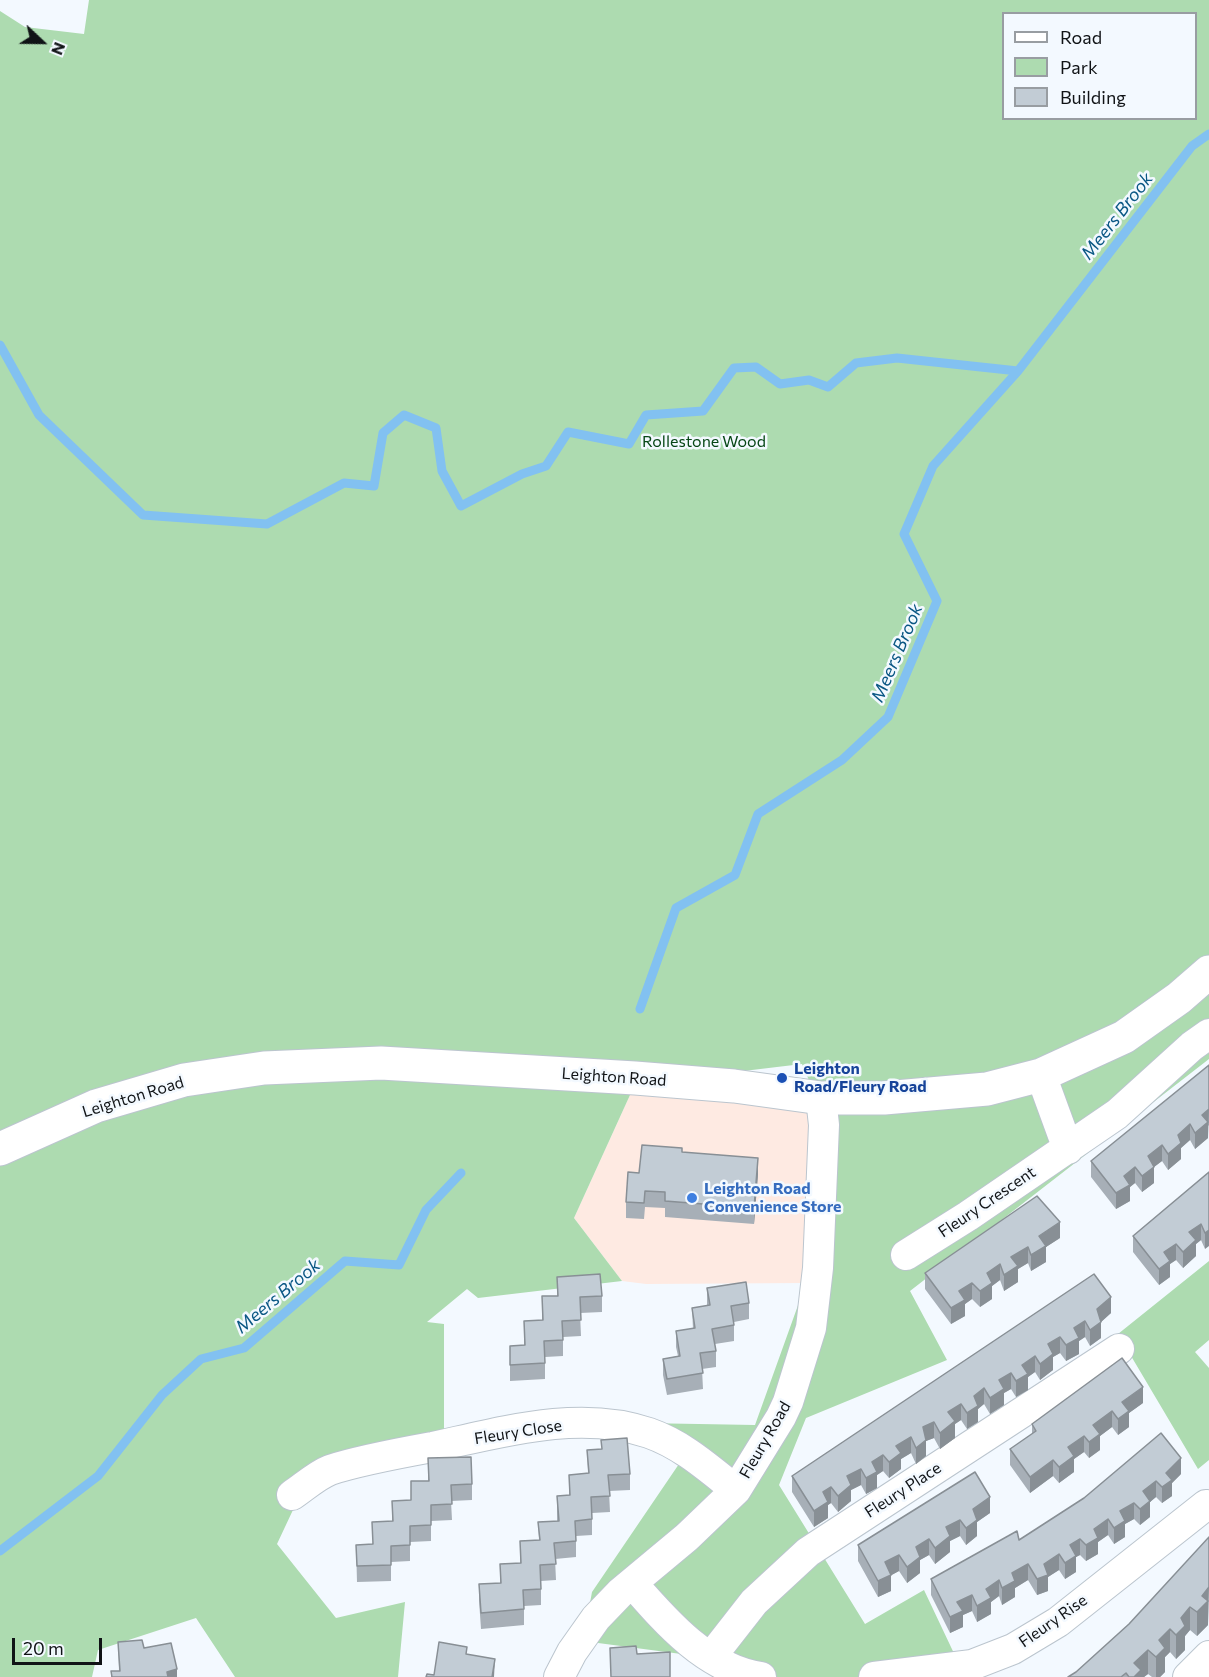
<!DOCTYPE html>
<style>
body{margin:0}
#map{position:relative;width:1209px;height:1677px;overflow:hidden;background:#f3f9ff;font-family:Commissioner,sans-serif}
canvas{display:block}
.legend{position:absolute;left:1002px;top:12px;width:195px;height:108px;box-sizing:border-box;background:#f3f9ff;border:2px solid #989da2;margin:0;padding:8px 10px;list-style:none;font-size:18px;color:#101316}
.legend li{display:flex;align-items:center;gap:12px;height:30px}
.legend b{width:30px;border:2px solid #989da2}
.north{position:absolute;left:12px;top:12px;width:60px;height:60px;-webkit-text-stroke:4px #f3f9ff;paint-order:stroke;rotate:112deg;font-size:16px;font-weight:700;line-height:24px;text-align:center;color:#101316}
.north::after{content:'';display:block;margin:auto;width:21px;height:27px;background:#101316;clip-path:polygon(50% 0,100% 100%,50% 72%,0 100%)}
.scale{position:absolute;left:12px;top:1638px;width:90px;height:27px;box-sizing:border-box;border:3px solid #101316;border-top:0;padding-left:8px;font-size:18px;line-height:21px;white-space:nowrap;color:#101316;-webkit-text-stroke:4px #f3f9ff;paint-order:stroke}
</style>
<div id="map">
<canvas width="1209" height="1677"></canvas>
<ul class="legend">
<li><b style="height:8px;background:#fff"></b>Road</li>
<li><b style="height:16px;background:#addbb0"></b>Park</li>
<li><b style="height:16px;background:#c2ccd5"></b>Building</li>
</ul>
<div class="north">N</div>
<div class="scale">20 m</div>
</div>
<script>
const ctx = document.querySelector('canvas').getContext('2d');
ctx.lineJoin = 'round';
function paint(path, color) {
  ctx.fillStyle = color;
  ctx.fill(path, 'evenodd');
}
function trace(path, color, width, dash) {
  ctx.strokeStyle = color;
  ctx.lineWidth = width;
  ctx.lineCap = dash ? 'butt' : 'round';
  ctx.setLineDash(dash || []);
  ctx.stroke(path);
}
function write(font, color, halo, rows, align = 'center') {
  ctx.font = font + ' Commissioner,sans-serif';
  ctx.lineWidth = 5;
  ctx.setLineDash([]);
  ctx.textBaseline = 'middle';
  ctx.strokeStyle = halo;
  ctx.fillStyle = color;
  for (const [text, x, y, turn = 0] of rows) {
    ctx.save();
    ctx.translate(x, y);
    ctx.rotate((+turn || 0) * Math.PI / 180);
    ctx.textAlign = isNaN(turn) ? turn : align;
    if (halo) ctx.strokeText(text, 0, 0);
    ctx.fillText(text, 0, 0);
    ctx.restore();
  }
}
paint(new Path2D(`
 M635 1084 822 1111 806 1283 646 1284 622 1281 574 1218Z`), '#feeae2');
paint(new Path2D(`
 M89 0H1209V1059L910 1291 947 1360 806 1418 779 1485 865 1624 924 1590 959 1664 919 1677H764L704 1657 583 1641 592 1592 681 1461 642 1423 755 1425 806 1283 822 1111 802 1064 635 1084 574 1218 622 1281 478 1298 467 1289 427 1322 444 1324V1429L315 1463 277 1544 336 1618 405 1602 398 1677H235L196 1618 98 1650 92 1677H0V11L25 27 84 34ZM1004 14H1196V118H1004Z
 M1209 1261V1340L1195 1352 1209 1368V1460L1198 1469 1118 1334Z`), '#addbb0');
trace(new Path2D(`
 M0 345 39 415 143 515 267 524 344 483 374 486 383 433 404 415 436 428 442 471 461 506 522 474 546 466 568 432 629 444 646 415 703 411 734 368 756 367 780 384 809 380 828 387 856 363 897 358 1018 371
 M640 1009 676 908 735 875 758 814 842 760 888 717 937 601 904 534 933 466 1018 371 1192 146 1209 134
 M0 1551 98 1476 162 1395 201 1359 244 1348 345 1261 399 1265 426 1210 461 1173`), '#82c1f1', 9);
const minor = new Path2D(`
 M1041 1075 1068 1149
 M906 1255 968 1216 1117 1114 1192 1046 1209 1034
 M292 1495C304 1487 317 1475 330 1470 361 1460 400 1453 433 1447 502 1432 580 1409 649 1433 683 1445 708 1468 736 1490
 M633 1584C667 1623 707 1669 761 1677
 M711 1657 754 1602 808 1552 1119 1349
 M559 1677 572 1652 596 1618 621 1592 687 1537 736 1490 781 1417 788 1402 811 1328 818 1268 824 1125 821 1098
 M874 1677 972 1665 1013 1649 1058 1622 1206 1505
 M1188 1677 1209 1656`);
const tertiary = new Path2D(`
 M0 1149 96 1106 184 1080 264 1068 381 1063 635 1078 734 1086 821 1098H884L987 1089 1041 1075 1124 1037 1179 998 1209 972`);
trace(minor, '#bbc5ce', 32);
trace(tertiary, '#bbc5ce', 35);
trace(minor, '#fff', 30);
trace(tertiary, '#fff', 33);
paint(new Path2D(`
 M1209 1065V1125L1208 1126V1138L1195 1149 1190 1140 1181 1148V1159L1168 1170 1162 1161 1154 1167V1183L1142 1192 1135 1183 1130 1187V1201L1116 1209 1091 1177V1161Z
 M682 1152 758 1174 754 1224 665 1217V1208L645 1207 644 1219 626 1218V1202L639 1173Z
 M1209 1172 1205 1249 1201 1240 1196 1244V1256L1183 1268 1176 1260 1170 1264V1277L1159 1285 1133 1252V1236Z
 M1060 1238 1046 1247V1262L1031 1271 1028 1263 1018 1269V1282L1004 1291 1000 1280 992 1286V1299L980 1307 972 1299 965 1304V1316L951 1324 925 1289V1273Z
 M1094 1274 1111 1313 1101 1322V1338L1090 1346 1085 1337 1079 1341V1354L1066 1361 1060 1353 1053 1357V1370L1040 1380 1035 1372 1028 1377V1390L1016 1397 1011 1389 1004 1393V1405L990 1414 984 1404 978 1409V1422L967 1429 961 1420 955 1424V1438L940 1449 934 1438 926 1441V1456L916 1464 911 1453 901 1459V1469L889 1478 883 1471 877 1475V1488L866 1494 861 1485 851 1490V1501L838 1512 831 1503 828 1505V1518L814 1527 792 1492V1476Z
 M557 1277 602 1296V1312L580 1313 581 1336 563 1337V1356L545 1357V1379L510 1381V1346H524V1321L542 1320V1296H557Z
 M707 1288 749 1303V1319L734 1322V1341L715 1344 716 1351V1367L702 1369 703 1389 667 1395 663 1375V1359L678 1356 676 1347V1331L693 1329 692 1308 707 1306Z
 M1143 1403 1129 1413V1427L1118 1435 1112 1427 1100 1436V1450L1089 1458 1084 1452 1074 1459V1472L1059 1483 1053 1476 1030 1493 1010 1465V1449L1032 1434V1424Z
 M587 1450 630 1474V1490L609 1491 610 1512 592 1513V1535L576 1536V1557L555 1559 556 1580 541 1581V1605L524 1606V1625L481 1629 479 1600V1584L500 1583V1564L520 1563V1541L539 1540 538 1522 557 1521V1496L569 1495V1475L588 1473Z
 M428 1458 472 1484V1500L451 1501 452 1520 431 1521V1541L410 1542V1561L391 1562V1581L357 1582 356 1545 372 1544 392 1521V1501L411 1500 428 1481Z
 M975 1472 990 1513 977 1522V1536L966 1545 960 1536 950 1541V1552L935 1564 929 1555 920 1560V1573L907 1583 899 1571 891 1575V1591L878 1597 858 1561V1545Z
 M1181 1474 1172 1483V1496L1162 1503 1156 1497 1150 1502V1517L1140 1525 1134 1519 1125 1524V1537L1114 1544 1108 1535 1098 1542V1554L1086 1561 1080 1555 1076 1557V1572L1065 1579 1059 1570 1048 1577V1591L1037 1595 1028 1580 1015 1588V1597L1002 1605 999 1596 991 1602V1614L977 1622 972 1611 963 1615V1627L950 1633 931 1595V1579L1019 1540 1084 1498Z
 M1209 1537 1208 1625 1197 1636 1190 1630 1185 1636V1650L1176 1659 1170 1652 1165 1657V1672L1160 1677H1152L1148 1674 1144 1677H1068L1076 1672 1129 1624Z
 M118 1642 144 1648 177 1677H111V1671H119Z`), '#a7afb7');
paint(new Path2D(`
 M1209 1109 1208 1138 1195 1149V1133L1202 1115Z
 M1190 1124V1140L1181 1148V1159L1168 1170V1154L1178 1135Z
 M1162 1145V1161L1154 1167V1183L1142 1192V1176L1148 1156Z
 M758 1158V1174L754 1224V1208Z
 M1135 1167V1183L1130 1187V1201L1116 1209V1193L1124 1176Z
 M1060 1222V1238L1046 1247V1262L1031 1271V1255L1039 1236Z
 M1201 1224V1240L1196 1244V1256L1183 1268V1252L1189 1232Z
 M1209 1230V1246L1205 1249V1233Z
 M1176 1244V1260L1170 1264V1277L1159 1285V1269L1164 1252Z
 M1028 1247V1263L1018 1269V1282L1004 1291V1275L1011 1257Z
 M1000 1264V1280L992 1286V1299L980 1307V1291L987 1273Z
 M972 1283V1299L965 1304V1316L951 1324V1308L959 1291Z
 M1111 1297V1313L1100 1323 1101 1322V1338L1090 1346V1330L1097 1309Z
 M1085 1321V1337L1079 1341V1354L1066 1361V1345L1074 1328Z
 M1060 1337V1353L1053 1357V1370L1040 1380V1364L1048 1344Z
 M1035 1356V1372L1028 1377V1390L1016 1397V1381L1022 1365Z
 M1011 1373V1389L1004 1393V1405L990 1414V1398L999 1380Z
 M1143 1387V1403L1129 1413V1427L1118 1435V1419L1122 1402Z
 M984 1388V1404L978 1409V1422L967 1429V1413L974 1396Z
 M961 1404V1420L955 1424V1438L940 1449V1433L948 1412Z
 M1112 1411V1427L1100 1436V1450L1089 1458V1442L1093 1425Z
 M934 1422V1438L926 1441V1456L916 1464V1448L923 1427Z
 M1084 1436V1452L1074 1459V1472L1059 1483V1467L1068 1447Z
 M911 1437V1453L901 1459V1469L889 1478V1462L896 1446Z
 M883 1455V1471L877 1475V1488L866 1494V1478L872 1462Z
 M1181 1458V1474L1172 1483V1496L1162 1503V1487L1166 1473Z
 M1053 1460V1476L1030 1493V1477Z
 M861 1469V1485L851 1490V1501L838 1512V1496L847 1476Z
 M1156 1481V1497L1150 1502V1517L1140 1525V1509L1143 1491Z
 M831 1487V1503L828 1505V1518L814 1527V1511L823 1492Z
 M990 1497V1513L977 1522V1536L966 1545V1528L973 1509Z
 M1134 1503V1519L1125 1524V1537L1114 1544V1528L1120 1511Z
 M1108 1519V1535L1098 1542V1554L1086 1561V1545L1094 1529Z
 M960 1520V1536L950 1541V1552L935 1564V1548L946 1527Z
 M929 1539V1555L920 1560V1573L907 1583V1567L916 1547Z
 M1080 1539V1555L1076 1557V1572L1065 1579V1563L1070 1545Z
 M1059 1554V1570L1048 1577V1591L1037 1595V1579L1044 1564Z
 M899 1555V1571L890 1576 891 1575V1591L878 1597V1581L885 1562Z
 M1028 1564V1580L1015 1588V1597L1002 1605V1588L1012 1573Z
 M999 1580V1596L991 1602V1614L977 1622V1606L986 1589Z
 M1209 1587 1208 1625 1197 1636V1612L1202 1596Z
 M972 1595V1611L963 1615V1627L950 1633V1617L957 1602Z
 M1190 1607V1630L1185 1636V1650L1176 1659V1635L1181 1618Z
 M1170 1629V1652L1165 1657V1672L1160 1677H1156V1657L1159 1640Z
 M1148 1650V1674L1144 1677H1134V1663Z
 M495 1659 494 1677H492Z
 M177 1669V1677H167V1672Z`), '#888f95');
const building = new Path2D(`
 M1209 1065V1109L1202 1115 1208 1122 1195 1133 1190 1124 1178 1135 1181 1143 1168 1154 1162 1145 1148 1156 1154 1167 1142 1176 1135 1167 1124 1176 1130 1185 1116 1193 1091 1161Z
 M642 1145 682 1148V1152L758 1158 754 1208 665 1201V1192L645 1191 644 1203 626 1202 628 1172 639 1173Z
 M1209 1172V1230L1205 1233 1201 1224 1189 1232 1196 1240 1183 1252 1176 1244 1164 1252 1170 1261 1159 1269 1133 1236Z
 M1037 1196 1060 1222 1039 1236 1046 1246 1031 1255 1028 1247 1011 1257 1018 1266 1004 1275 1000 1264 987 1273 992 1283 980 1291 972 1283 959 1291 965 1300 951 1308 925 1273Z
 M600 1274 602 1296 580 1297 581 1320 562 1321 563 1340 544 1341 545 1363 510 1365V1346L525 1345 524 1321 543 1320 542 1296H558L557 1277Z
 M1094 1274 1111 1297 1097 1309 1101 1322 1090 1330 1085 1321 1074 1328 1079 1338 1066 1345 1060 1337 1048 1344 1053 1354 1040 1364 1035 1356 1022 1365 1028 1374 1016 1381 1011 1373 999 1380 1004 1389 990 1398 984 1388 974 1396 978 1406 967 1413 961 1404 948 1412 955 1421 940 1433 934 1422 923 1427 926 1440 916 1448 911 1437 896 1446 901 1453 889 1462 883 1455 872 1462 877 1472 866 1478 861 1469 847 1476 851 1485 838 1496 831 1487 823 1492 828 1502 814 1511 792 1476Z
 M746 1282 749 1303 731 1306 734 1325 712 1329 716 1351 700 1353 703 1373 667 1379 663 1359 680 1356 676 1331 695 1328 692 1308 710 1305 707 1288Z
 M1122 1358 1143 1387 1122 1402 1129 1411 1118 1419 1112 1411 1093 1425 1100 1434 1089 1442 1084 1436 1068 1447 1074 1456 1059 1467 1053 1460 1030 1477 1010 1449 1036 1431 1032 1424Z
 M1161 1433 1181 1458 1166 1473 1172 1480 1162 1487 1156 1481 1143 1491 1150 1501 1140 1509 1134 1503 1120 1511 1125 1521 1114 1528 1108 1519 1094 1529 1098 1538 1086 1545 1080 1539 1070 1545 1076 1556 1065 1563 1059 1554 1044 1564 1048 1575 1037 1579 1028 1564 1012 1573 1015 1581 1002 1588 999 1580 986 1589 991 1598 977 1606 972 1595 957 1602 963 1611 950 1617 931 1579 1017 1531 1019 1540 1084 1498Z
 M627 1438 630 1474 608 1475 610 1496 591 1497 592 1519 575 1521 576 1541 554 1543 556 1564 540 1565 541 1589 523 1590 524 1609 481 1613 479 1584 501 1583 500 1564 521 1563 520 1541 540 1540 538 1522 559 1521 557 1496 570 1495 569 1475 589 1473 587 1450 602 1449 601 1440Z
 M471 1457 472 1484 451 1485 452 1504 431 1505V1525L410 1526V1545L391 1546V1565L357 1566 356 1545 373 1544 372 1522 393 1521 392 1501 411 1500V1481H429L428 1458Z
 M975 1472 990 1497 973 1509 977 1520 966 1528 960 1520 946 1527 950 1536 935 1548 929 1539 916 1547 920 1557 907 1567 899 1555 885 1562 891 1575 878 1581 858 1545Z
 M1209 1537V1587L1202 1596 1208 1601 1197 1612 1190 1607 1181 1618 1185 1626 1176 1635 1170 1629 1159 1640 1165 1648 1156 1657 1148 1650 1134 1663 1141 1670 1134 1677H1129L1126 1673 1121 1677H1068L1076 1672 1129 1624Z
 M142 1640 144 1648 171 1643 177 1669 167 1672 168 1677H112L111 1671H120L118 1642Z
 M439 1642 467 1647 466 1654 495 1659 492 1677H426L427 1674 434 1675Z
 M636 1646 637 1654 670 1652V1677H611L610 1648Z`);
paint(building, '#c2ccd5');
trace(building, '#888f95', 1.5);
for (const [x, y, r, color] of [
 [782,1078,6,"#1a4fb4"],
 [692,1198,6,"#3f7fe0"]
]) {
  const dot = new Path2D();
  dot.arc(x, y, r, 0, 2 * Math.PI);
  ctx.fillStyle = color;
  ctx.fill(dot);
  trace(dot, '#f3f9ff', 2);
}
write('16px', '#064615', '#f3f9ff', [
 ["Rollestone Wood",704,442]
]);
write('bold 16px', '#164399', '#f3f9ff', [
 ["Leighton",794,1069],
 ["Road/Fleury Road",794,1087]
], 'left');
write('16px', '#101316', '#f3f9ff', [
 ["Leighton Road",614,1077,4],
 ["Leighton Road",133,1097,-17],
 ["Fleury Crescent",987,1202,-34],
 ["Fleury Close",518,1432,-9],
 ["Fleury Road",765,1440,-60],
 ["Fleury Place",903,1490,-33],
 ["Fleury Rise",1053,1621,-35]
]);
write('bold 16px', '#366cbe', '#f3f9ff', [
 ["Leighton Road",704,1189],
 ["Convenience Store",704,1207]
], 'left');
write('italic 18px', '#0a5784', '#f3f9ff', [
 ["Meers Brook",1117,216,-52],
 ["Meers Brook",897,653,-67],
 ["Meers Brook",278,1296,-40]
]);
</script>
